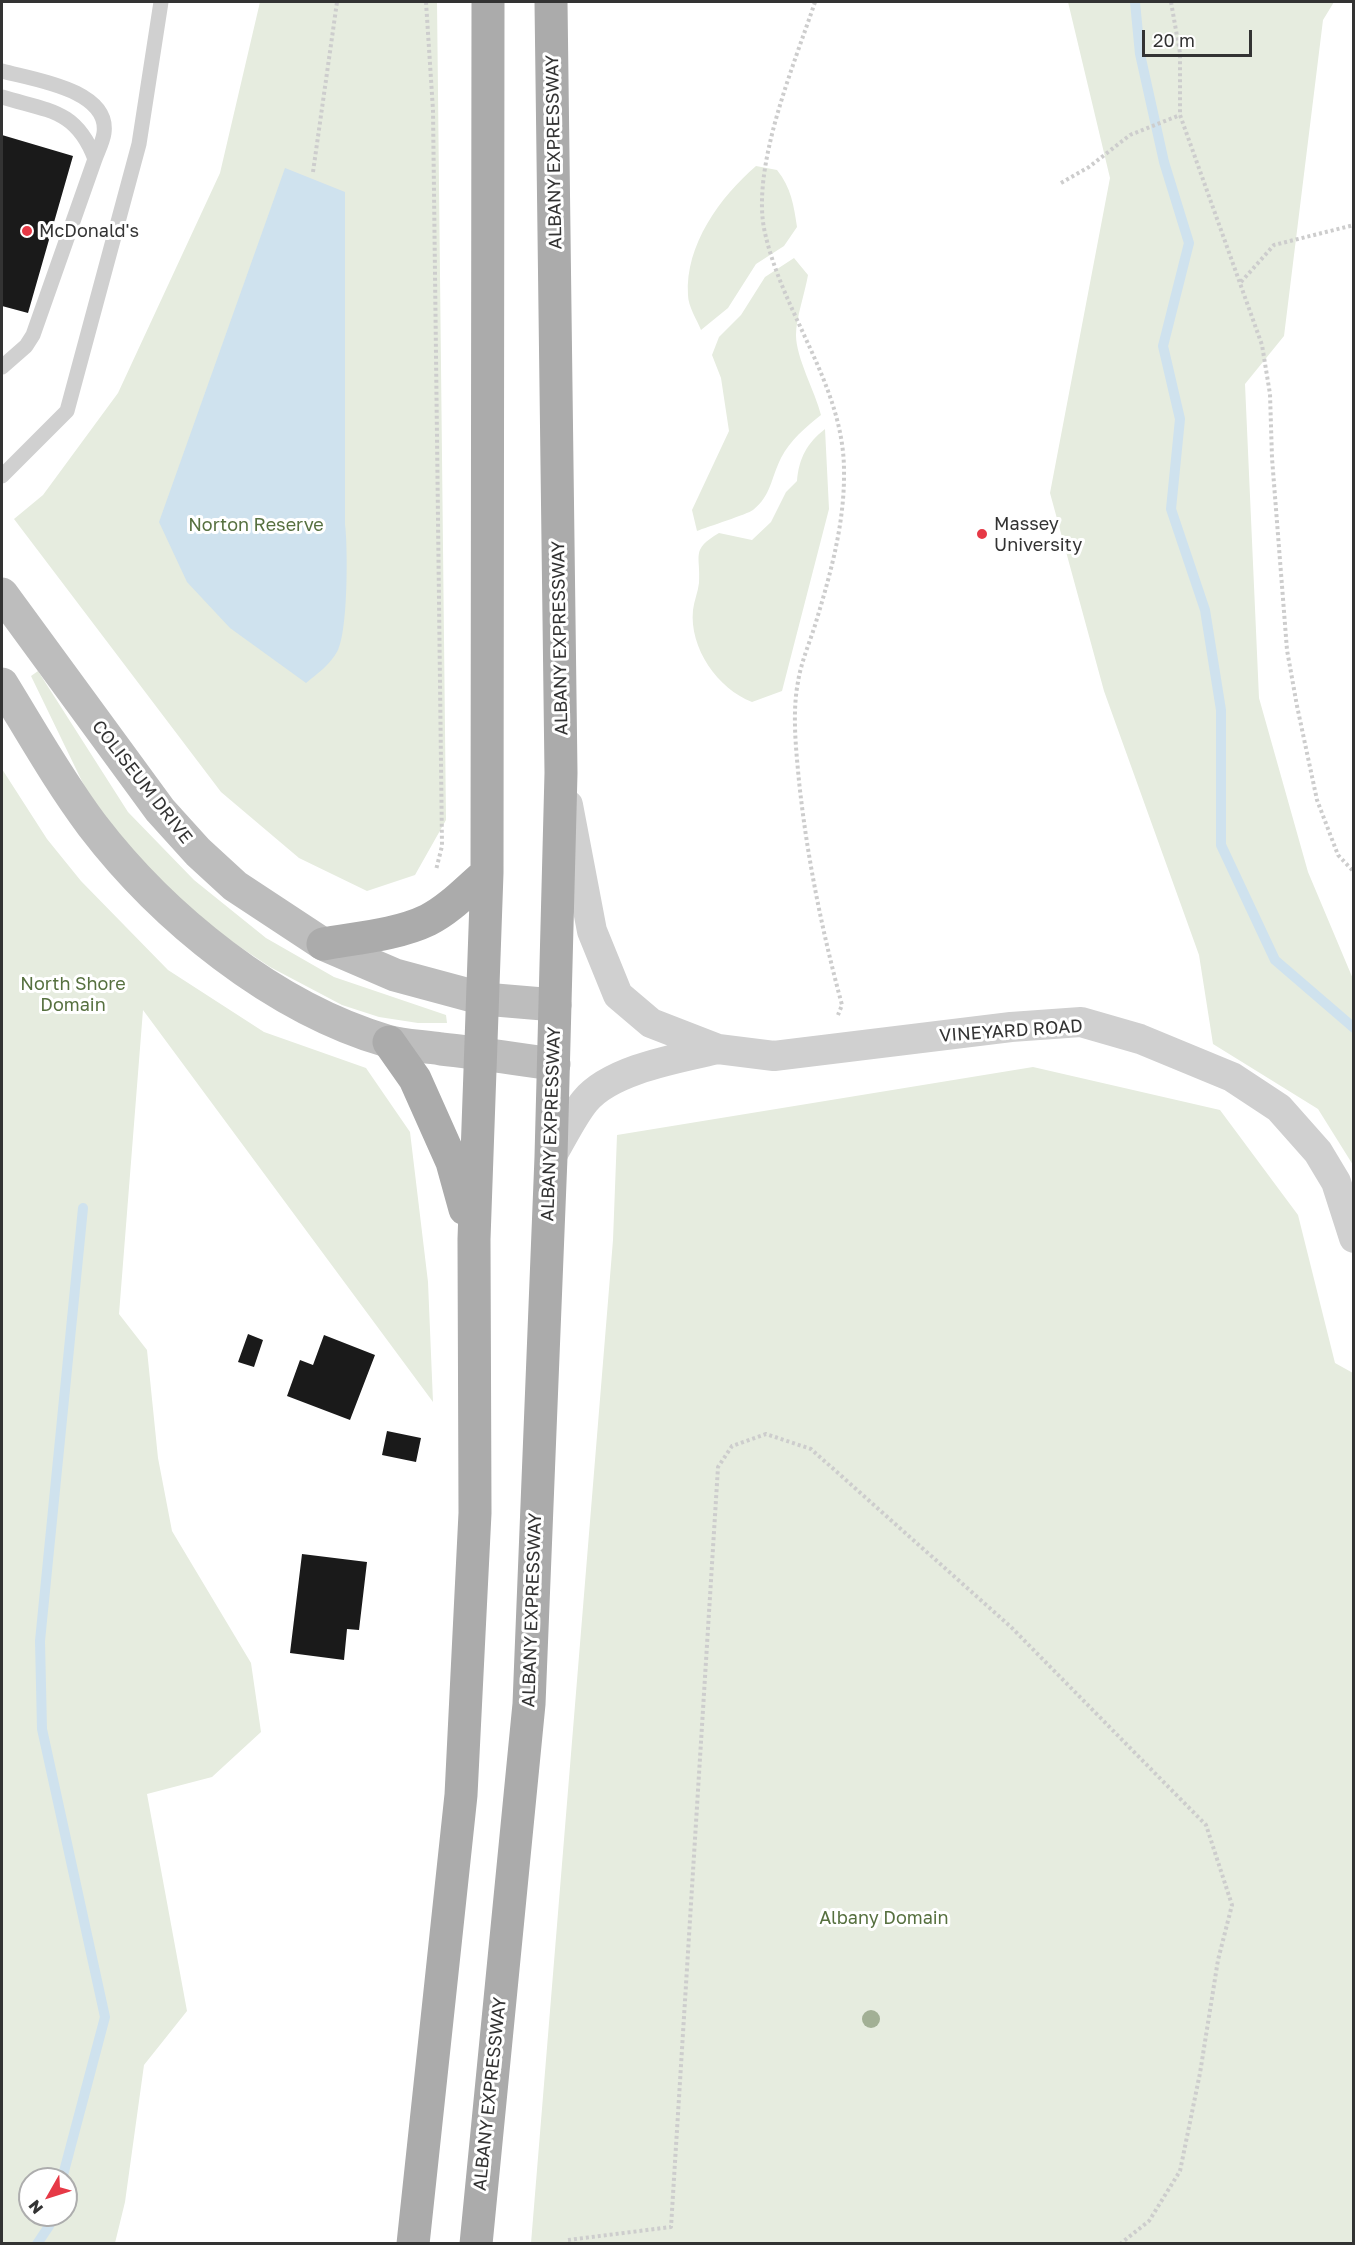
<!DOCTYPE html>
<style>
body{margin:0}
#map{position:relative;width:1355px;height:2245px;overflow:hidden;background:#fff;font-family:"Golos Text",sans-serif}
canvas{display:block}
.frame{position:absolute;inset:0;border:3px solid #333;pointer-events:none}
.north{position:absolute;left:18px;top:2167px;width:60px;height:60px;box-sizing:border-box;background:#fff;border:2px solid #adadad;border-radius:50%;rotate:231deg;font-size:16px;font-weight:700;line-height:24px;text-align:center;color:#333}
.north::after{content:'';display:block;margin:auto;width:21px;height:27px;background:#e63946;clip-path:polygon(50% 0,100% 100%,50% 72%,0 100%)}
.scale{position:absolute;left:1142px;top:30px;width:110px;height:27px;box-sizing:border-box;border:3px solid #333;border-top:0;padding-left:8px;font-size:18px;line-height:21px;white-space:nowrap;color:#333;-webkit-text-stroke:4px #fff;paint-order:stroke}
</style>
<div id="map">
<canvas width="1355" height="2245"></canvas>
<div class="frame"></div>
<div class="north">N</div>
<div class="scale">20 m</div>
</div>
<script>
const ctx = document.querySelector('canvas').getContext('2d');
ctx.lineJoin = 'round';
function paint(path, color) {
  ctx.fillStyle = color;
  ctx.fill(path, 'evenodd');
}
function trace(path, color, width, dash) {
  ctx.strokeStyle = color;
  ctx.lineWidth = width;
  ctx.lineCap = dash ? 'butt' : 'round';
  ctx.setLineDash(dash || []);
  ctx.stroke(path);
}
function write(font, color, halo, rows, align = 'center') {
  ctx.font = font + ' "Golos Text",sans-serif';
  ctx.lineWidth = 6;
  ctx.setLineDash([]);
  ctx.textBaseline = 'middle';
  ctx.strokeStyle = halo;
  ctx.fillStyle = color;
  for (const [text, x, y, turn = 0] of rows) {
    ctx.save();
    ctx.translate(x, y);
    ctx.rotate((+turn || 0) * Math.PI / 180);
    ctx.textAlign = isNaN(turn) ? turn : align;
    if (halo) ctx.strokeText(text, 0, 0);
    ctx.fillText(text, 0, 0);
    ctx.restore();
  }
}
paint(new Path2D(`
 M260 2H437L446 820 415 875 367 891 299 858 221 792 14 519 43 495 118 393 220 173Z
 M1068 2H1334L1323 20 1284 336 1245 384 1259 698 1308 872 1353 979V1165L1318 1109 1213 1044 1199 955 1104 691 1050 493 1110 178Z
 M756 166 777 170C791 187 794 206 797 227L784 246 756 264 728 308 701 330C697 320 688 306 688 295 685 245 720 197 756 166Z
 M794 258 808 275C805 293 796 318 796 335 796 358 815 391 821 415 806 427 790 440 781 458 771 478 771 496 753 510 748 514 707 527 697 531L692 510 729 431 721 378 712 355 719 337 741 315 765 277Z
 M825 429 829 509 782 691 752 702C718 689 689 648 693 610 694 601 698 592 699 583 701 555 690 550 719 533L752 540 771 522 786 492 797 481C799 458 807 443 825 429Z
 M38 671 128 812 194 880 266 938 334 977 446 1015 447 1023H418L379 1017 342 1005 270 967 195 917 141 864 92 802 31 676Z
 M2 769 47 839 81 881 168 970 264 1032 366 1068 410 1132 428 1282 433 1402 143 1010 119 1314 147 1350 158 1458 172 1531 251 1663 261 1732 212 1777 147 1794 187 2011 144 2065 125 2202 115 2243H2ZM30 2179H66V2215H30Z
 M1033 1067 1220 1110 1298 1215 1335 1363 1353 1373V2243H531L613 1240 617 1135Z`), '#e6ecdf');
paint(new Path2D(`
 M285 168 345 192V524C348 548 348 630 338 650 331 664 317 674 306 683L230 628 187 582 159 522Z`), '#cfe2ee');
trace(new Path2D(`
 M1135 2 1140 54 1164 162 1189 243 1163 346 1180 419 1171 509 1205 610 1221 710V845L1275 960 1354 1028
 M62 2179 105 2017 42 1729 40 1641 83 1208
 M37 2244 49 2226 52 2215`), '#cfe2ee', 10);
paint(new Path2D(`
 M2 135 73 156 28 313 2 306Z
 M248 1334 263 1340 254 1367 238 1362Z
 M324 1335 375 1355 350 1420 287 1396 300 1360 313 1365Z
 M387 1431 421 1438 416 1462 382 1455Z
 M302 1554 367 1562 359 1630 347 1629 344 1660 290 1653Z`), '#1a1a1a');
trace(new Path2D(`
 M426 2 433 110 442 846 436 870
 M815 2C794 65 750 169 765 233 783 314 843 385 844 469 845 522 831 572 816 622 810 642 801 662 798 682 792 713 796 749 799 781 807 857 822 931 842 1005L838 1015
 M1171 2 1180 53V115L1262 345 1270 394 1272 458 1287 650 1297 706 1317 800 1338 855 1354 872
 M313 172 337 2
 M1061 183 1089 167 1130 135 1180 115
 M1241 282 1274 245 1354 225
 M568 2240 671 2227 718 1467 732 1446 766 1434 811 1449 1011 1627 1206 1825 1232 1905 1218 1960 1200 2073 1180 2171 1149 2221 1120 2244`), '#cdcdcd', 4, [3, 3]);
trace(new Path2D(`
 M2 71C30 79 110 89 104 133 103 141 98 151 95 159
 M2 97C48 111 76 109 95 159L33 335 26 346 2 367
 M2 476 67 411 139 144 161 2`), '#d0d0d0', 15);
trace(new Path2D(`
 M568 805 592 931 618 995 651 1023 718 1049 774 1056 1011 1027 1081 1022 1140 1039 1232 1077 1279 1108 1318 1152 1336 1182 1354 1238
 M551 1157C562 1139 572 1117 585 1101 611 1069 680 1058 718 1049`), '#d0d0d0', 30);
trace(new Path2D(`
 M2 594 160 810 198 852 235 886 323 944 395 975 484 999 555 1005
 M2 684C31 731 59 781 92 825 163 918 274 1008 387 1041 404 1046 424 1046 441 1049 479 1053 516 1059 554 1064`), '#bdbdbd', 33);
trace(new Path2D(`
 M323 944C356 938 397 935 428 920 450 909 468 889 487 873
 M389 1042 415 1079 452 1162 465 1209
 M413 2244 461 1795 475 1513 474 1239 487 873 488 2
 M476 2244 529 1704 551 1157 561 773 551 2`), '#ababab', 33);
ctx.fillStyle = '#a2b095';
for (const [x, y] of [
 [871,2019]
]) {
  ctx.beginPath();
  ctx.arc(x, y, 9, 0, 2 * Math.PI);
  ctx.fill();
}
for (const [x, y, r, color] of [
 [27,231,6,"#e63946"],
 [982,534,6,"#e63946"]
]) {
  const dot = new Path2D();
  dot.arc(x, y, r, 0, 2 * Math.PI);
  ctx.fillStyle = color;
  ctx.fill(dot);
  trace(dot, '#fff', 2);
}
write('18px', '#333', '#fff', [
 ["ALBANY EXPRESSWAY",554,152,-91],
 ["ALBANY EXPRESSWAY",560,638,-91],
 ["COLISEUM DRIVE",142,782,52],
 ["VINEYARD ROAD",1011,1031,-4],
 ["ALBANY EXPRESSWAY",551,1124,-88],
 ["ALBANY EXPRESSWAY",532,1610,-88],
 ["ALBANY EXPRESSWAY",490,2094,-84]
]);
write('18px', '#333', '#fff', [
 ["McDonald's",39,231],
 ["Massey",994,524],
 ["University",994,545]
], 'left');
write('18px', '#56703f', '#fff', [
 ["Norton Reserve",256,525],
 ["North Shore",73,984],
 ["Domain",73,1005],
 ["Albany Domain",884,1918]
]);
</script>
